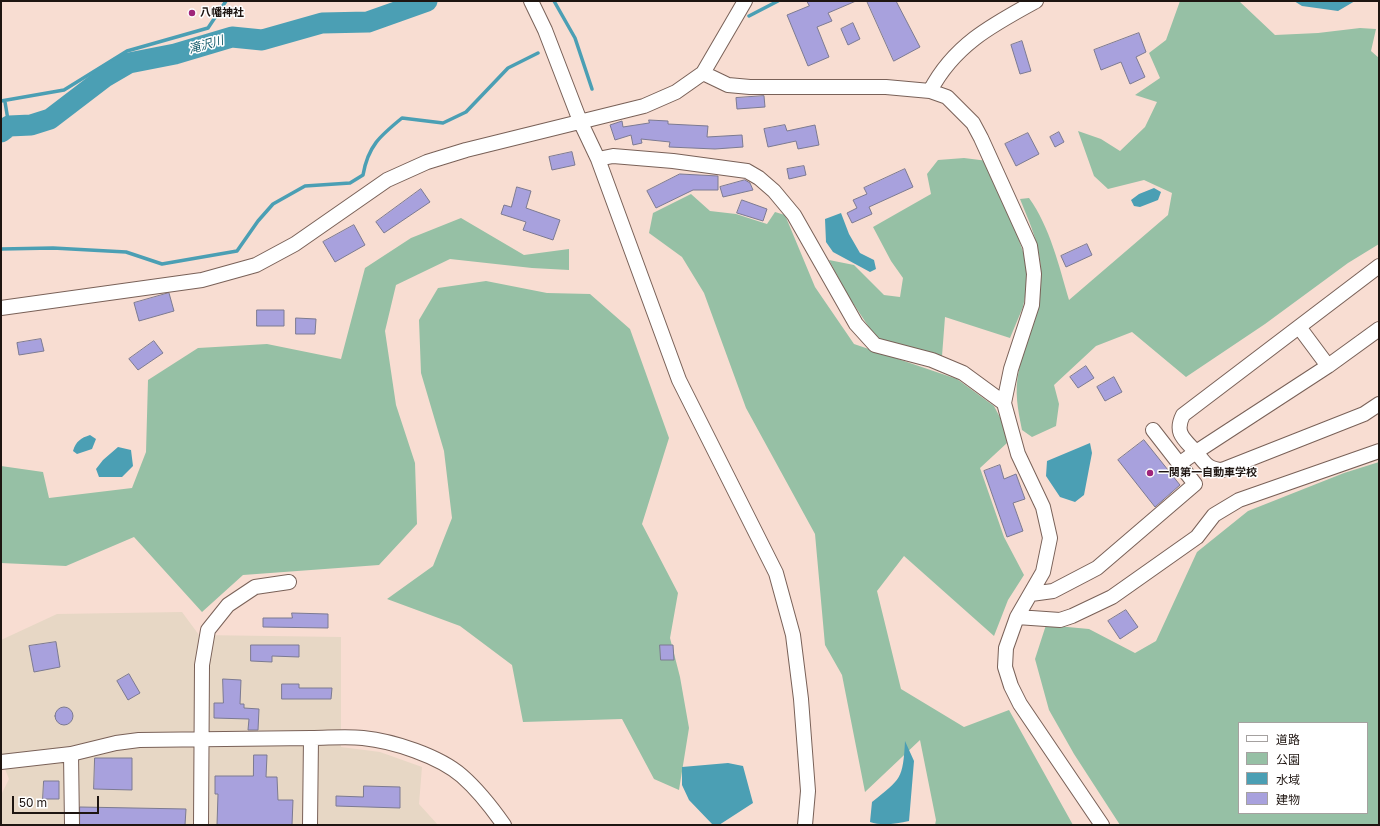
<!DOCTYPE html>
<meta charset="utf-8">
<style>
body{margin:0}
#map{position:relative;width:1380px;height:826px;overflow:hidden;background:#f8ddd2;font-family:"Golos Text","Noto Sans JP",sans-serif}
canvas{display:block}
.frame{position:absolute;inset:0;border:2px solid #1e1511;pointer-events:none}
.legend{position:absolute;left:1238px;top:722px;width:130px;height:92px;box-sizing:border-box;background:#fff;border:1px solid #a5a1a0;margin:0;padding:5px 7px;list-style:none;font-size:12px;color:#1e1511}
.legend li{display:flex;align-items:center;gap:8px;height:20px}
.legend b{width:20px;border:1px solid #a5a1a0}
.scale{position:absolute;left:12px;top:796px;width:87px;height:18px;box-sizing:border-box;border:2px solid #1e1511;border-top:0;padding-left:5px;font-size:12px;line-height:14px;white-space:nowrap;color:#1e1511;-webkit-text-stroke:3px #fff;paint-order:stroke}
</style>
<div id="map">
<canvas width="1380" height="826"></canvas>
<div class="frame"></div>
<ul class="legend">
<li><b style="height:5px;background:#fff"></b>道路</li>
<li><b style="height:11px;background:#96c0a5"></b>公園</li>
<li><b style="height:11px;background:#4b9fb4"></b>水域</li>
<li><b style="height:11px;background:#a8a1dd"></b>建物</li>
</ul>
<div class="scale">50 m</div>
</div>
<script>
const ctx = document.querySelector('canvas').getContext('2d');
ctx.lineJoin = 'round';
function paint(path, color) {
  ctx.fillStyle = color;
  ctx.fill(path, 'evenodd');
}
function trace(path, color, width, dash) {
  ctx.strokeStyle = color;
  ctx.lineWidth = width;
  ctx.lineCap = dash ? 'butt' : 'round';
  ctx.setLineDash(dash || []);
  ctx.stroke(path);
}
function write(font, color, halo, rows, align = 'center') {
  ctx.font = font + ' "Golos Text","Noto Sans JP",sans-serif';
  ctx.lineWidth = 3;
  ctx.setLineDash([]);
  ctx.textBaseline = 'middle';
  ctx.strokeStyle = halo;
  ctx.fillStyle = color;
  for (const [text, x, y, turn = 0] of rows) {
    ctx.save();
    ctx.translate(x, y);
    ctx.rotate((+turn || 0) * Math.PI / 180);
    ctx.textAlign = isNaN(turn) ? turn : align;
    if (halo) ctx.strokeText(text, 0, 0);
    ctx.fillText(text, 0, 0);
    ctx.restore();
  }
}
paint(new Path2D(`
 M182 612 199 635 341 637V747L380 752 422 767 419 804 438 825H1V795L9 779 1 759V640L57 614Z`), '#e7d7c5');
paint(new Path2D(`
 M1180 1H1239L1275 35 1318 33 1360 28 1376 29 1371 51 1379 58V244L1348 263 1265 324 1186 377 1132 332 1096 346 1054 385 1059 404 1056 426 1032 437 1022 430C1018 410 1014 391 1019 370 1027 334 1045 298 1040 260 1037 238 1028 219 1020 199L1029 198C1050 227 1059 266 1069 300L1168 215 1172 193 1144 180 1108 189 1094 176 1078 131 1101 139 1120 151 1145 127 1157 102 1135 95 1160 78 1149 53 1166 40Z
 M964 158 988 161 1011 217 1030 272 1023 307 1010 338 945 317 942 356 893 345 876 338 847 294 829 260 854 265 884 295 900 297 903 278 891 261 873 227 931 194 927 174 938 160Z
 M691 194 710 211 736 214 767 224 775 212 785 215 815 287 854 344 957 379 994 406 1005 427 1007 443 980 468 1004 537 1024 575 1008 600 994 636 904 556 877 591 901 689 964 727 1009 710 1073 825H935L936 820 920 740 865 792 842 675 825 645 815 534 746 408 704 293 682 257 649 233 653 213Z
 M461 218 524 255 569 249V270L532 268 450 259 396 285 385 331 396 405 415 463 417 524 379 565 243 575 202 612 134 537 66 566 1 563V466L43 472 49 498 132 488 146 452 148 380 198 348 267 344 341 359 365 268 411 238Z
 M486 281 547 293 590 294 630 329 669 438 642 524 678 593 670 638 680 677 689 728 679 790 654 779 622 719 523 722 512 665 460 626 387 599 433 566 452 518 444 451 421 373 419 320 438 288Z
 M1379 462V825H1120L1074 754 1049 710 1035 659 1046 625 1089 629 1135 653 1156 641 1197 552 1248 511 1344 473ZM1239 723H1367V813H1239Z`), '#96c0a5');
paint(new Path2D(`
 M1294 1H1355L1338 11 1302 6Z
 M1154 188 1161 192 1158 200 1140 207 1134 206 1131 200 1139 194Z
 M841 213 849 234 860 253 874 260 876 269 870 272 833 252 826 242 825 219Z
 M90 435 96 439 92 449 77 454 73 451C76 441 81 438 90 435Z
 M1090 443 1092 453 1084 495 1075 502 1060 497 1046 476 1047 461Z
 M118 447 131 450 133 466 122 477H99L96 469 103 460Z
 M905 741 914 761 909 821C896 824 881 826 870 822L872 802C901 779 903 779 905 741Z
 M728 763 743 766 753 803 719 825H713L689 800 682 785V767Z`), '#4b9fb4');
trace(new Path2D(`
 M554 1 575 38 592 89
 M749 16 778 1
 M1 101 64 90 127 51 208 28 226 1
 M5 102 9 126
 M1 249 53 248 126 252 162 264 237 251 258 221 273 204 305 186 350 183 363 175C368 146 380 136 402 118L443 123 466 112 508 68 538 53`), '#4b9fb4', 3.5);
trace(new Path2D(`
 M1 132 9 126 31 125 50 119 105 77 129 63 175 54 232 37 262 40 322 23 368 22 427 1`), '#4b9fb4', 21);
const building = new Path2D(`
 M807 1H856L828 13 832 21 817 27 829 57 808 66 787 15 809 6Z
 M867 1H896L920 47 894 61Z
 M853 23 860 39 848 45 841 29Z
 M1139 33 1146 52 1136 57 1145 77 1130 84 1121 62 1101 70 1094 50Z
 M1022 41 1031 71 1020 74 1011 45Z
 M764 96 765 107 737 109 736 98Z
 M649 120 668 121V124L708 126 707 137 742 135 743 147 715 149 669 147 670 142 641 139 642 143 633 145 631 135 615 140 610 125 622 121 623 127 649 123Z
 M785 125 787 131 815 125 819 145 798 149 796 141 768 147 764 129Z
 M1059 132 1064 142 1055 147 1050 137Z
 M1028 133 1039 154 1016 166 1005 144Z
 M572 152 575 165 552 170 549 157Z
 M804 166 806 175 789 179 787 169Z
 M905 169 913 187 869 207 872 214 852 223 847 213 857 208 853 200 867 194 864 188Z
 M680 174 718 176V190H693L656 208 647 191Z
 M745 180 750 183 753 190 723 197 720 187Z
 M517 187 531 191 526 208 560 220 553 240 523 230 526 222 501 214 504 205 511 207Z
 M421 189 430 202 384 233 376 222Z
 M742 200 767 209 763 221 737 213Z
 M354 225 365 245 335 262 323 242Z
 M1087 244 1092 255 1066 267 1061 256Z
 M169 293 174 311 139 321 134 303Z
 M257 310H284V326H257Z
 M296 318 316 319 315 334H296Z
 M41 339 44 351 19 355 17 343Z
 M154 341 163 353 138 370 129 359Z
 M1086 366 1094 378 1078 388 1070 377Z
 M1114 377 1122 392 1105 401 1097 387Z
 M1144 440 1180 485 1155 507 1118 460Z
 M1000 465 1004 479 1016 474 1025 499 1013 503 1023 531 1007 537 984 471Z
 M1126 610 1138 627 1120 639 1108 621Z
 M292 613 328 614V628L263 627V618H292Z
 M56 642 60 667 34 672 29 646Z
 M251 645H299V657L272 656V662L251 661Z
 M660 645H673L674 660H661Z
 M129 674 140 693 128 700 117 681Z
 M223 679 241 680 240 704H244V708L259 709 258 730H248L249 719 214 718V703H223Z
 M282 684H299V688H332L331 699H282Z
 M55 716a9 9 0 1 1 18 0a9 9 0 1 1-18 0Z
 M254 755H267L266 777H277L278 800H293L292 825H217L218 794H215V776H253Z
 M95 758H132V790L94 789Z
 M44 781H59V799H43Z
 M364 786 400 787V808L336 806V796L363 797Z
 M80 807 186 809 185 825H80Z`);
paint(building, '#a8a1dd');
trace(building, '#7c7a91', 1);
const minor = new Path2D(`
 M531 1 545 30 580 121 598 159 679 380 776 573 793 635 801 699 808 791 805 825
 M703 73 728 85 750 87H886L930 91 947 97 973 123 981 138 1030 246 1034 274 1032 305 1011 369 1004 403 1018 454 1043 507 1050 538 1043 572 1017 617 1006 648 1005 667 1011 686 1020 704 1102 825
 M930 91C954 45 992 25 1036 1
 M598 159 613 156 673 161 747 171 759 178 774 191 794 215 856 324 875 345 932 360 963 373 1004 403
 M1 308 202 280 256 265 295 244 387 180 427 162 466 150 644 106 676 92 703 73 745 1
 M1299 327 1328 366
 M1379 329 1328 366 1196 452C1205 463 1207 469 1222 470L1364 414 1379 404
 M1179 464 1196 452C1184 439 1174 433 1183 415L1379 266
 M1031 594 1053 591 1097 568 1195 484 1153 430
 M1017 617 1060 620 1072 616 1112 597 1197 537 1214 515 1239 500 1379 451
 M311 738C328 738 346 736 363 738 393 741 439 756 462 776 478 790 492 808 504 825
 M1 762 71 754
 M72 825 71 754 116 743 139 740 311 738 310 825
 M201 825 202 665 208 630 228 605 255 587 289 582`);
trace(minor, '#796158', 16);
trace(minor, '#fff', 14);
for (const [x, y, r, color] of [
 [192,13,4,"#9f247a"],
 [1150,473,4,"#9f247a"]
]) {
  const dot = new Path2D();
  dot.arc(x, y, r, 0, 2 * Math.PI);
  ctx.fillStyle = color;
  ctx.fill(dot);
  trace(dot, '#fff', 1.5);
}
write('bold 11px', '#1e1511', '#fff', [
 ["八幡神社",200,13],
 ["一関第一自動車学校",1158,473]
], 'left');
write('italic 12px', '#135a69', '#fff', [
 ["滝沢川",206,45,-16]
]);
</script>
